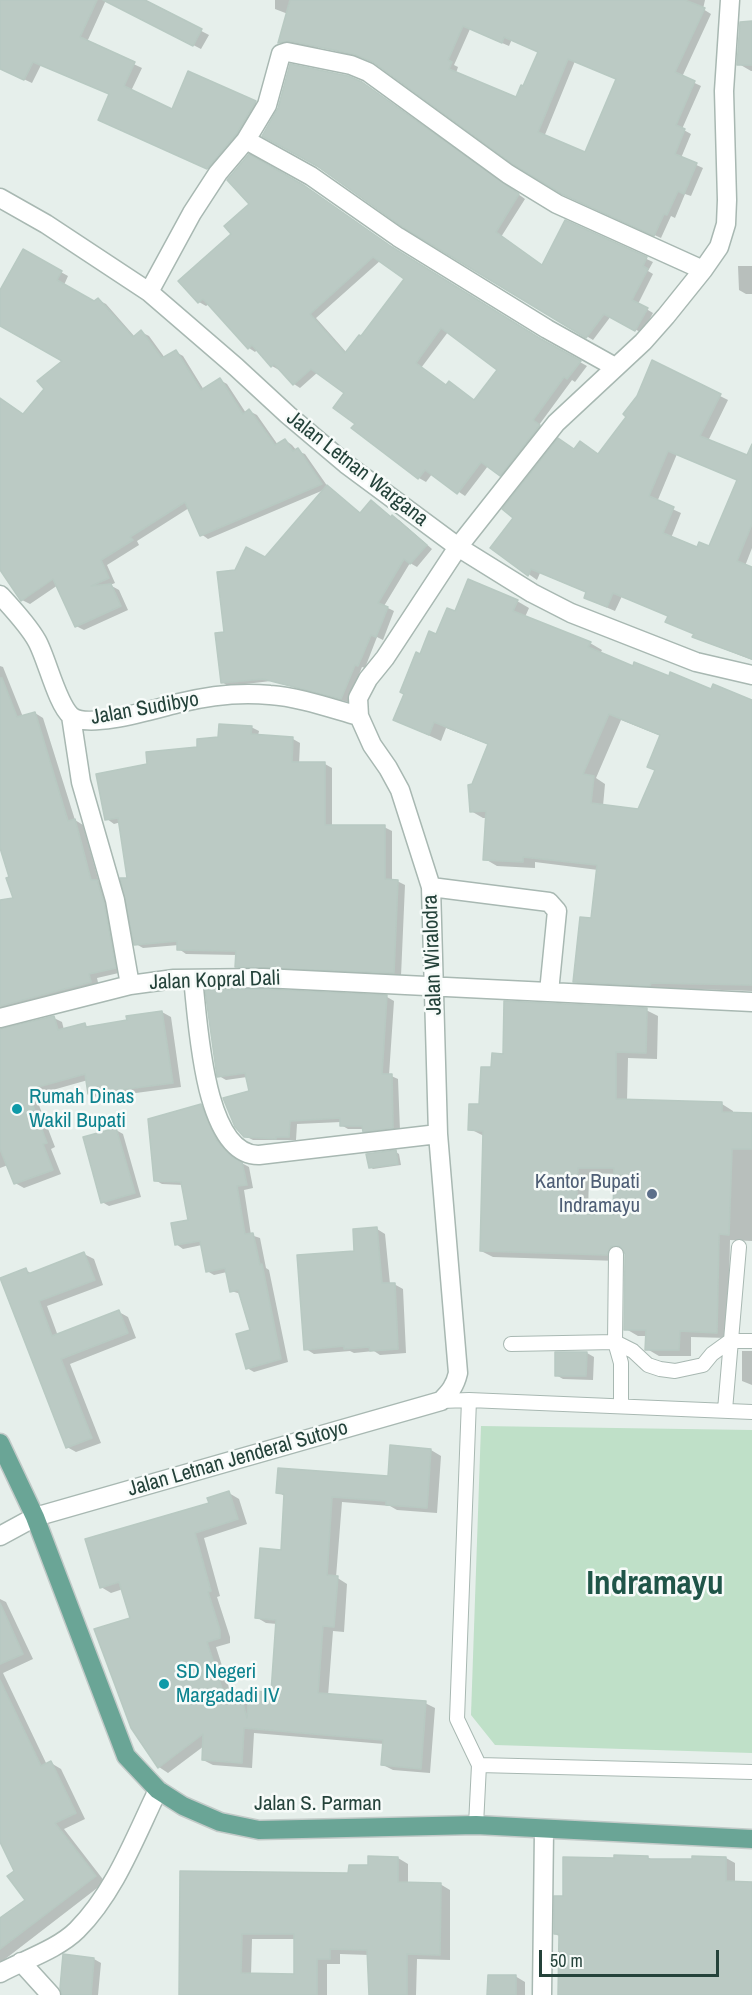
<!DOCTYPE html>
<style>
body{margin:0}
#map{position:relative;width:752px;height:1995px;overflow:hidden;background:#e6efeb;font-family:"Archivo Narrow",sans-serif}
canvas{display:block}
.scale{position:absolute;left:539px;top:1950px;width:180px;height:27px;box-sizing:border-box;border:3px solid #24423a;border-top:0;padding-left:8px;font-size:18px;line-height:21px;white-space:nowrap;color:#24423a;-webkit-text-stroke:4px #f7fbf9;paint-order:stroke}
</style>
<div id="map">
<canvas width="752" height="1995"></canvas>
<div class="scale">50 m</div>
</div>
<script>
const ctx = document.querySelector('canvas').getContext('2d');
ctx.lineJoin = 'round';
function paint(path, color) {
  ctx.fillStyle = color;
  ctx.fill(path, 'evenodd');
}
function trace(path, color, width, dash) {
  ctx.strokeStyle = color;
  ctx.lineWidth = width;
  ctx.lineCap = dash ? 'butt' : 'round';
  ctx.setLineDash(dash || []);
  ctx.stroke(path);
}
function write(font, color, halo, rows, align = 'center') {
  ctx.font = font + ' "Archivo Narrow",sans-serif';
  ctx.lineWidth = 5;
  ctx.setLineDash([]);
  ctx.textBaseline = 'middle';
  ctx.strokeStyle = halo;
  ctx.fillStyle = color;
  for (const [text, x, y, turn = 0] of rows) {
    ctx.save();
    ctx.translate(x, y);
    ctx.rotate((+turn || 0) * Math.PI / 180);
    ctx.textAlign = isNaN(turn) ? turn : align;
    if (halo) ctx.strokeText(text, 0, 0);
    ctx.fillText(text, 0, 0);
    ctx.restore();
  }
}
paint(new Path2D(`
 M481 1426 752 1430V1753L495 1745 471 1715Z`), '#bfe0c8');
paint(new Path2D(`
 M0 0H142L209 35 201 49 106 0 87 42 142 68 131 91 173 111 189 73 263 106 215 172 107 123 111 94 41 65 32 83 0 68Z
 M275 0H329L318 48 297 44 286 46 280 42 288 14 275 9Z
 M353 0H705L703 9 711 14 682 77 701 86 682 129 691 134 681 158 703 168 691 196 685 194 675 218 671 216 661 238 571 197 379 64 363 58 338 52 332 49ZM470 29 509 46 512 39 539 52 524 88 517 99 456 73 458 67 454 65ZM575 61 618 79 585 154 544 137Z
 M752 23V71H751L739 64Z
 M369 87 525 199 501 237 543 267 566 222 653 262 648 271 653 274 638 304 653 313 642 333 611 316 593 340 405 226Z
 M23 251 68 276 64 285 95 303 98 300 106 304 135 337 141 332 149 336 165 358 176 352 183 356 204 390 220 380 227 384 246 413 249 411 257 415 278 445 285 440 292 445 297 451 305 454 328 487 361 514 377 505 392 518 399 520 432 549 417 567 410 563 384 606 394 611 383 640 377 637 365 668 362 667 348 702 271 681 228 686 222 682 226 633 236 571 266 559 326 489 208 539 201 534 189 508 137 541 139 545 107 565 115 583 110 585 119 590 128 610 84 630 76 626 58 585 30 604 22 600 0 567V399L24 415 46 389 65 361 0 325V293Z
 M399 252 546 343 587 366 575 382 572 380 539 425 546 430 507 479 488 466 465 496 432 474 426 482 419 478 353 428 357 423 346 392 318 372 300 388 294 384 280 369 279 370 272 366 257 350 255 352 249 348 209 304 206 306 199 302 180 282ZM381 260 406 279 362 338 347 353 316 318ZM448 332 499 369 475 401 447 387 421 368Z
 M738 266H752V294H746L739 290Z
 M720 396 728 400 708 441 752 459V548L745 566 752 569V660L703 641 669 616 622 596 615 611 594 602 588 593 540 573 537 580 492 548 575 451 599 456ZM677 454 738 480 709 548 698 549 671 538 681 513 657 502Z
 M517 601 529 608 525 617 590 643 602 650 600 654 633 668 752 707V991L662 988V992L587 988 575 981 592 920 598 870 535 862V868L497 866 485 859 487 818H483L471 811 473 786 490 745 446 728 441 741 395 720 421 656 456 613ZM621 720 661 736 656 770 639 810 603 806 605 784 596 778Z
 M0 666 3 667 23 717 35 713 43 718 75 820 83 825 99 882 106 886 123 972 97 978 99 987 0 1017V931L25 924 0 844Z
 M251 727 259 731 258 736 293 739 300 743 299 764H325L332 768V827H384L392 831V881H397L405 885 401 976 244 970 236 966 237 955 186 954 179 949V945L143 948 136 944 121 822 114 824 107 819 149 765Z
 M387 997 394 1001 389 1075 398 1079 400 1131 371 1135 364 1129H348L341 1125V1122L297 1124 296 1140H253L245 1136 250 1092 247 1077 226 1080 219 1076Z
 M646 1010 658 1016 657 1059 628 1058 627 1101 722 1104 733 1111V1114L752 1115V1241L730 1240 728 1338 691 1337V1356H659L647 1349V1336H638L626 1329V1252L623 1253 619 1261 493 1257 481 1251 484 1136 470 1129 481 1106 493 1069 504 1055ZM589 1173 616 1174 615 1216H588Z
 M162 1012 171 1017 181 1087 98 1098 89 1093 88 1080 35 1095 55 1147 51 1149 61 1174 24 1188 15 1183 8 1165 0 1168V1030L54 1018 62 1022 64 1030 85 1025 90 1028 129 1022Z
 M201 1106 208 1110 224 1146 238 1161 249 1167 253 1188 244 1190 251 1235 260 1238 266 1268 269 1270 288 1362 254 1372 247 1368 251 1331 241 1294 231 1291 227 1272 214 1275 207 1271 202 1245 183 1249 176 1244 190 1221 183 1185 162 1184 155 1180Z
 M116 1130 123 1134 141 1197 109 1206 102 1202Z
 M396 1152 399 1154 401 1165 373 1169 370 1167Z
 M377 1229 385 1234 390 1284H394L403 1289 406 1353 380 1355 374 1351 354 1353 350 1351 314 1354 306 1349Z
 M84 1254 94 1259 103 1285 47 1306 58 1336 119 1312 128 1317 136 1338 70 1364 101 1443 76 1452 67 1447 26 1270 32 1274Z
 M742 1351H752V1385L742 1381Z
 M587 1353 594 1357 593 1380 563 1379 556 1375Z
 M431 1450 441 1456 437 1513 397 1510 390 1506 342 1502 336 1577 347 1584 344 1632 333 1631 328 1696 425 1703 435 1708 430 1773 393 1770 383 1765 384 1744 254 1733 252 1768 213 1765 203 1760 204 1746 168 1773 159 1767 132 1619 123 1589 111 1593 101 1587 211 1504 229 1493 239 1499 247 1524 204 1538 220 1596 217 1597 230 1637V1643L216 1647 230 1691 238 1692 250 1698 272 1694 277 1624 266 1623 256 1617 282 1552 286 1497 278 1492 389 1478Z
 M0 1599 6 1602 33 1659 3 1673 47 1765 51 1763 61 1769 85 1819 64 1829 105 1882 0 1963V1928L27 1900 0 1839Z
 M647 1857 653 1860 726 1858 735 1863V1883H752V1995H559L561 1937 555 1934 564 1897 615 1859Z
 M398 1858 408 1864V1884H440L450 1890V1960L417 1959 416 1995H370L369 1955 340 1954V1964H327V1995H180L181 1873 350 1874ZM252 1939H296V1975H251Z
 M94 1959 101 1963 98 1995H63Z
 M515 1976 525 1982V1995H489Z`), '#0003');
const building = new Path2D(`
 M0 0H97L80 37 135 62 124 86 172 109 188 71 256 101 237 133 207 169 98 120 109 94 33 62 24 80 0 69Z
 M103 0H145L202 29 193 46Z
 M290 0H685L705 8 675 72 695 81 676 125 685 129 675 154 697 163 684 194 678 191 667 215 664 214 654 236 562 194 514 165 373 62 353 54 289 41 278 43ZM463 26 502 43 504 37 538 52 523 86 521 85 516 97 449 69 452 62 448 60ZM568 59 616 79 585 152 538 132Z
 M752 21V65H737L740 22Z
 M290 64 348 76 362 82 519 194 496 232 542 265 565 220 647 257 643 266 648 269 632 300 648 308 635 331 604 314 586 338 404 228 317 166 262 136 278 108Z
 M249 154 305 186 392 247 541 339 581 361 567 379 564 377 533 420 540 425 500 476 481 462 457 494 425 470 418 479 351 428 355 424 333 408 344 393 311 369 293 385 274 364 271 367 252 345 248 349 203 299 198 303 178 281 231 234 224 226 249 204 227 180ZM373 257 404 279 361 336 359 335 345 353 310 314ZM441 328 497 370 474 400 449 381 446 385 416 363Z
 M23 249 62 271 57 280 94 301 98 298 133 337 141 330 162 358 176 350 201 390 220 378 243 414 249 409 275 445 285 439 293 451 298 448 322 484 200 536 185 502 130 537 133 540 101 560 109 578 91 586 111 584 121 606 75 627 53 579 21 601 0 570V398L23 414 44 389 37 381 62 361 0 326V290Z
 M652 360 721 394 700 436 747 455 752 444V524L737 561 752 567V659L692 637 694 634 665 622 668 616 613 593 607 607 584 598 586 592 531 569 528 576 490 548 513 518 502 509 558 438 574 449 580 441 598 454 626 417 623 414 637 396ZM668 451 737 480 709 546 699 542 697 547 663 533 674 507 649 496Z
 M327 485 360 513 371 500 391 517 392 515 427 545 410 564 404 559 378 603 388 607 376 637 371 635 358 666 355 665 341 699 263 679 221 683 215 633 224 632 217 572 235 570 246 547 265 557Z
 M468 579 518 600 513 611 591 642 588 647 633 666 634 662 669 676 670 672 711 689 713 684 752 700V985L651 983 650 986 573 982 580 917 591 918 597 865 523 857V862L483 860 486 811 470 812 468 785 472 784 488 744 434 722 429 735 393 720 404 694 400 692 416 652 420 654 429 631 436 634 447 608 455 611ZM609 714 660 735 647 767 655 770 638 809 591 803 594 776 583 774Z
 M0 678H2L17 717 35 712 68 821 75 819 91 880H97L104 903 116 968 89 974 91 982 0 1006V900L13 898 6 878 9 877 0 848Z
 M219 724 252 726 251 734 293 737 292 762H325V825H385V879L398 880 394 973 235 967 236 951 177 950V941L134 945 120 878H127L118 818 105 820 96 774 147 764 146 752 197 747V739L218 737Z
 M263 989 387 995 382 1074H392L393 1128 363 1132 362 1126H340V1118L290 1121 289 1137H276V1139L244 1137 235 1127 223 1098 249 1091 245 1073 217 1077 205 990Z
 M504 1001 647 1008 646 1053 616 1052V1099L722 1102V1112L752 1113V1149H732L729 1235 719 1234 717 1333 680 1331 679 1350H645L646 1330H624L625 1254 620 1246H611L607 1255 480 1251 483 1131 468 1130 469 1104H479L481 1067H491L492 1053 503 1054ZM578 1168H614L613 1215 576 1214Z
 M162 1011 173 1083 88 1094 85 1074 27 1090 47 1143 43 1144 53 1170 14 1184 0 1149V1029L54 1016 58 1030 85 1023 86 1027 127 1020 126 1016Z
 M201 1104 217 1141 232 1157 242 1162 247 1185 237 1186 245 1234 253 1233 260 1265 262 1264 281 1359 246 1369 236 1334 250 1330 238 1290 230 1292 225 1268 206 1272 200 1241 175 1245 171 1223 188 1220 181 1182 154 1181 148 1119Z
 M116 1128 135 1193 101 1203 83 1137Z
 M396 1150 398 1164 369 1168 366 1154Z
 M377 1227 382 1283H395L398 1349 370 1351 369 1347 344 1349V1346L304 1350 297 1255 354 1251 353 1229Z
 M84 1252 95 1280 39 1301 52 1336 119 1310 128 1333 61 1359 92 1438 66 1448 0 1278 26 1268 28 1274Z
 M555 1352H587L586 1376H555Z
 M390 1445 431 1449 427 1508 386 1505V1501L332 1497 327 1575 338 1576 334 1627 323 1626 318 1693 426 1701 421 1769 381 1765 383 1740 244 1728 242 1763 202 1760 203 1734 158 1768 131 1728 94 1629 130 1618 119 1582 100 1588 85 1539 209 1503 207 1498 229 1491 238 1519 195 1533 211 1591 208 1592 220 1630V1638L207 1642 222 1689 239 1690 247 1718 249 1691 271 1692 276 1620 255 1618 260 1548 281 1550 284 1494 276 1493 278 1468 388 1476Z
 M0 1603 23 1654 0 1664Z
 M0 1680 41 1766 51 1761 76 1813 55 1823 96 1876 0 1949V1918L25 1900 7 1876 14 1871 0 1842Z
 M614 1855 648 1856V1859H692V1856L726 1857V1881L752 1882V1995H558L559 1934H554V1896H563V1857L614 1858Z
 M368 1856 398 1857V1882L441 1883 440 1955 407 1954V1995H369L367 1950 330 1949V1959H317V1995H179L180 1871 348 1873 349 1865H368ZM242 1934H294V1974L241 1973Z
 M63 1954 94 1958 91 1995H62L60 1988Z
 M488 1975H516V1995H487Z`);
paint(building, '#bbcac4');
trace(building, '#b8c9c2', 1.5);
const lane = new Path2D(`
 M616 1254 615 1342 621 1363V1406
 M511 1344 615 1342 633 1351 648 1365 660 1369 675 1371 703 1365 712 1354 730 1341H752
 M469 1400 457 1719 479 1765 752 1772
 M441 1401 469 1400 752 1412
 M725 1410 739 1247
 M476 1825 479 1765`);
const street = new Path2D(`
 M0 198 46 224 149 292 236 367 288 415 346 464 458 547 532 593 571 613 696 662 752 675
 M149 292 192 213 218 173 246 140
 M615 367 547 329 398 237 311 176 246 140 267 105 281 54 287 52 351 65 368 72 508 174 557 204 703 270
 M0 595C13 609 28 625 37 641 47 659 57 704 71 716 88 730 158 708 179 703 207 696 240 692 270 695 299 697 330 708 359 716
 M71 716 81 782 115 900 130 985
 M431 887 549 902 557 911 549 992
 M193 979C198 1019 203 1156 259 1155L438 1134
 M0 1018 130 985 174 979 263 978 752 1002
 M0 1536 35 1517 441 1401C450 1392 455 1386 458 1373L438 1134 431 887 400 790 388 768 372 745 359 716 358 698 368 679 385 658 458 547 556 423 643 342 666 316 703 270 719 247 726 224 727 200 724 91 730 0
 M21 1962 51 1995
 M0 1973C24 1960 58 1949 77 1930 115 1892 135 1837 158 1790
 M542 1995 544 1830`);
const primary = new Path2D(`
 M0 1443 35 1517 126 1756 158 1790 183 1806 220 1822 259 1830 476 1825 752 1839`);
trace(lane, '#a8b8b2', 16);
trace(street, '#a8b8b2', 21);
trace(primary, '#c2cac8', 21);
trace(lane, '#fff', 14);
trace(street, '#fff', 18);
trace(primary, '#6aa596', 18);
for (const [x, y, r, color] of [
 [17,1109,6,"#0f9aa8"],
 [652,1194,6,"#5c6f8a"],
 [164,1684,6,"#0f9aa8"]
]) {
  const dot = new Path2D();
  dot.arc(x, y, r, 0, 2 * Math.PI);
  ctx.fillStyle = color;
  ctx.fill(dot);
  trace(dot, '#f7fbf9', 2);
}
write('21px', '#24423a', '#f7fbf9', [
 ["Jalan Letnan Wargana",357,469,38],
 ["Jalan Sudibyo",145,709,-10],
 ["Jalan Wiralodra",433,955,-92],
 ["Jalan Kopral Dali",215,981,-2],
 ["Jalan Letnan Jenderal Sutoyo",238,1459,-16],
 ["Jalan S. Parman",318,1804]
]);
write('21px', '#0d838f', '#f7fbf9', [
 ["Rumah Dinas",29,1097],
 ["Wakil Bupati",29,1121],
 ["SD Negeri",176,1672],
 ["Margadadi IV",176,1696]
], 'left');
write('21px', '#4e5e75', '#f7fbf9', [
 ["Kantor Bupati",640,1182],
 ["Indramayu",640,1206]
], 'right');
write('bold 33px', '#1f5548', '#f7fbf9', [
 ["Indramayu",655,1585]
]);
</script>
